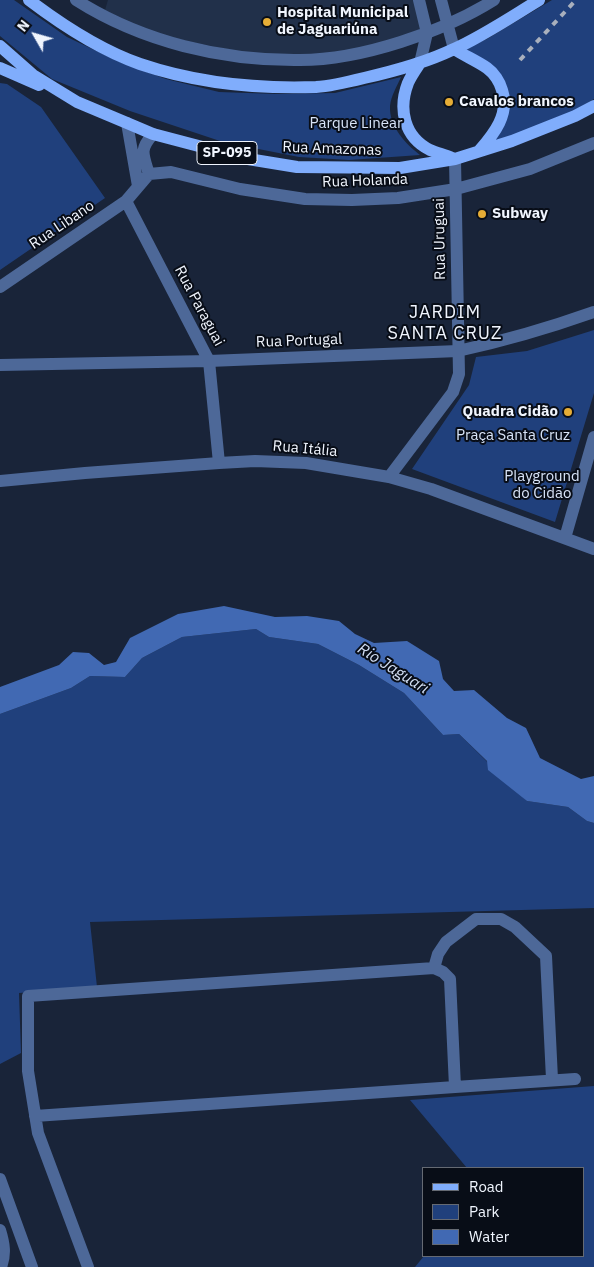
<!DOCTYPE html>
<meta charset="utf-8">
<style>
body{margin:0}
#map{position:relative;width:594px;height:1267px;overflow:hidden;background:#192439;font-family:"IBM Plex Sans",sans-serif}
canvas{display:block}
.legend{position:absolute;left:422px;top:1167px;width:162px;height:90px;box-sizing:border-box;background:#080d17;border:1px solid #656a73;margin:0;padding:6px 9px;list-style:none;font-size:15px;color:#f0f5fe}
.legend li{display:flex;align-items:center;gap:10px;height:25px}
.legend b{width:25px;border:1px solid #656a73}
.north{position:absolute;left:10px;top:10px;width:50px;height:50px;-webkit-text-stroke:4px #080d17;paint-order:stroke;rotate:308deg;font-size:14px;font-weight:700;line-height:20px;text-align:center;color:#f0f5fe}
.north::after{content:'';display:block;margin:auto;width:18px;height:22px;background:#f0f5fe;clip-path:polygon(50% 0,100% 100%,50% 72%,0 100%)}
</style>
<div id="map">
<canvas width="594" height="1267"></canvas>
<ul class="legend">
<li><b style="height:6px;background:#80adfc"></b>Road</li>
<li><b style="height:14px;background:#20407c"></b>Park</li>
<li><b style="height:14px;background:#4169b3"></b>Water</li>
</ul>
<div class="north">N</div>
</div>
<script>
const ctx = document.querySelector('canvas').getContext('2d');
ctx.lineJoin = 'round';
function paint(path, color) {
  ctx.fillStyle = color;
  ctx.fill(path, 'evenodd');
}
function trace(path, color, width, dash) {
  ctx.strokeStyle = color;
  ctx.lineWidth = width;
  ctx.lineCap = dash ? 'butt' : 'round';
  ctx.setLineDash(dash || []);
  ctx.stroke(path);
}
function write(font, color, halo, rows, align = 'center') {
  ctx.font = font + ' "IBM Plex Sans",sans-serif';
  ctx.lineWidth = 4;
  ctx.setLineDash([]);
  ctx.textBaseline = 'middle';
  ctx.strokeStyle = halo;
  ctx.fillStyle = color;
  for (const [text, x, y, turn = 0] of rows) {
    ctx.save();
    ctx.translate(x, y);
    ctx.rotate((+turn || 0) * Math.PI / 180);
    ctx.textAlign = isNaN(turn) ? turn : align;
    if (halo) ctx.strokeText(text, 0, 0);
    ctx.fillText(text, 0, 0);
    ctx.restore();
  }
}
paint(new Path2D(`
 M108 0H417L425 31 345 54 264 57 140 31 105 10Z`), '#21304a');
paint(new Path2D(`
 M0 0H14L67 37 122 63 166 79 219 92 277 94 335 93 401 77C397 86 391 96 390 106 389 127 406 144 420 155L349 160 299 157 223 142 130 111 52 79 0 36Z
 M552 0H594V99L574 111 486 147 498 134 501 80 460 51 487 39Z
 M0 83 7 84 41 107 105 198 0 270Z
 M594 330V393L555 522 412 469 469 385 476 357 527 351Z
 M256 629 269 637 318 644 359 665 404 693 443 735 459 734 527 801 568 807 587 821 594 823V908L90 922 97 987 19 993 21 1053 0 1064V714L71 688 90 676 125 677 142 658 182 637Z
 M594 1086V1267H415L424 1256H583V1168H467L410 1100Z`), '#20407c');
paint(new Path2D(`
 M224 606 275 617 307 616 339 621 355 634 374 643 407 641 439 661 443 679 454 691 474 690 507 718 526 728 540 758 581 779 594 776V823L587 821 568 807 527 801 488 770 487 761 459 734 443 735 404 693 359 665 318 644 269 637 256 629 182 637 142 658 125 677 90 676 71 688 0 714V687L59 665 73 652 89 653 104 665 116 662 130 638 178 614Z`), '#4169b3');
trace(new Path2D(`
 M76 0C142 42 223 61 300 60 361 60 443 32 494 0
 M419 0 427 33 420 63
 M441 0 454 49
 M127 123 138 186
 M149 174C143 154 139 150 153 134
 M126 201 209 361 219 463
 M0 287 126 201 149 174 171 172 240 189 305 199 352 200 398 198 456 189 530 169 594 143
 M0 365 209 361 458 351C504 341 549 328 594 312
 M389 477 453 392 459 374 455 159
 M0 481 85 473 219 463 255 461 306 463 389 477 431 489 594 549
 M565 538 594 437
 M434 968 438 954 446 942 476 919H501L515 927 546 956 552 1079
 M455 1087 575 1079
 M35 1116 455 1087 450 979 443 972 434 968 28 996V1071L38 1133 88 1267
 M0 1179 32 1267
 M0 1230C4 1243 6 1254 1 1267`), '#4d6898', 12);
trace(new Path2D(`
 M29 0C62 25 100 50 140 64 196 83 257 89 316 87 332 86 348 82 364 78 395 71 425 63 454 49 483 36 511 17 539 0
 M0 46 33 75 77 102 127 123 153 134 248 159 297 167 400 168 455 159 512 141 575 116 594 106
 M454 49C465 56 477 61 487 68 494 73 500 82 502 90 510 114 494 134 479 151
 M420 63C416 69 411 76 408 83 398 109 404 137 430 150 437 153 445 155 452 158
 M0 68 39 85`), '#80adfc', 12);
trace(new Path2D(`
 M520 60 576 0`), '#a9b0bd', 4, [6, 6]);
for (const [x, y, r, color] of [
 [267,22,5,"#e6ad36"],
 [449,102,5,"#e6ad36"],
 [482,214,5,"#e6ad36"],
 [568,412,5,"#e6ad36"]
]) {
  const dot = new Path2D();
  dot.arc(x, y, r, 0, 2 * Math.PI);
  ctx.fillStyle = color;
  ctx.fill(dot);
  trace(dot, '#080d17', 2);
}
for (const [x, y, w] of [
 [227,153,60]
]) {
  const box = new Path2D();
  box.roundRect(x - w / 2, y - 11.5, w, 23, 4);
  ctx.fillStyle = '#080d17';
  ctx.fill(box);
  trace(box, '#f0f5fe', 1);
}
write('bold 14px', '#f0f5fe', null, [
 ["SP-095",227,153]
]);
write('bold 15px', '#f0f5fe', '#080d17', [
 ["Hospital Municipal",277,13],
 ["de Jaguariúna",277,30],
 ["Cavalos brancos",459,102],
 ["Subway",492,214],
 ["Quadra Cidão",558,412,"right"]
], 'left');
write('15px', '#d8e4f8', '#080d17', [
 ["Parque Linear",356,124],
 ["Praça Santa Cruz",513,436],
 ["Playground",542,477],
 ["do Cidão",542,494]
]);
write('15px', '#f0f5fe', '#080d17', [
 ["Rua Amazonas",332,149,2],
 ["Rua Holanda",365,181,-2],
 ["Rua Libano",62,225,-34],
 ["Rua Uruguai",440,239,-91],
 ["Rua Paraguai",199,306,62],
 ["Rua Portugal",299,341,-2],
 ["Rua Itália",305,449,5]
]);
write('italic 16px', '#d4e0f5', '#080d17', [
 ["Rio Jaguari",393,669,32]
]);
ctx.letterSpacing = '1px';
write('18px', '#f0f5fe', '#080d17', [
 ["JARDIM",445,313],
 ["SANTA CRUZ",445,334]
]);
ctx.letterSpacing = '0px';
</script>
